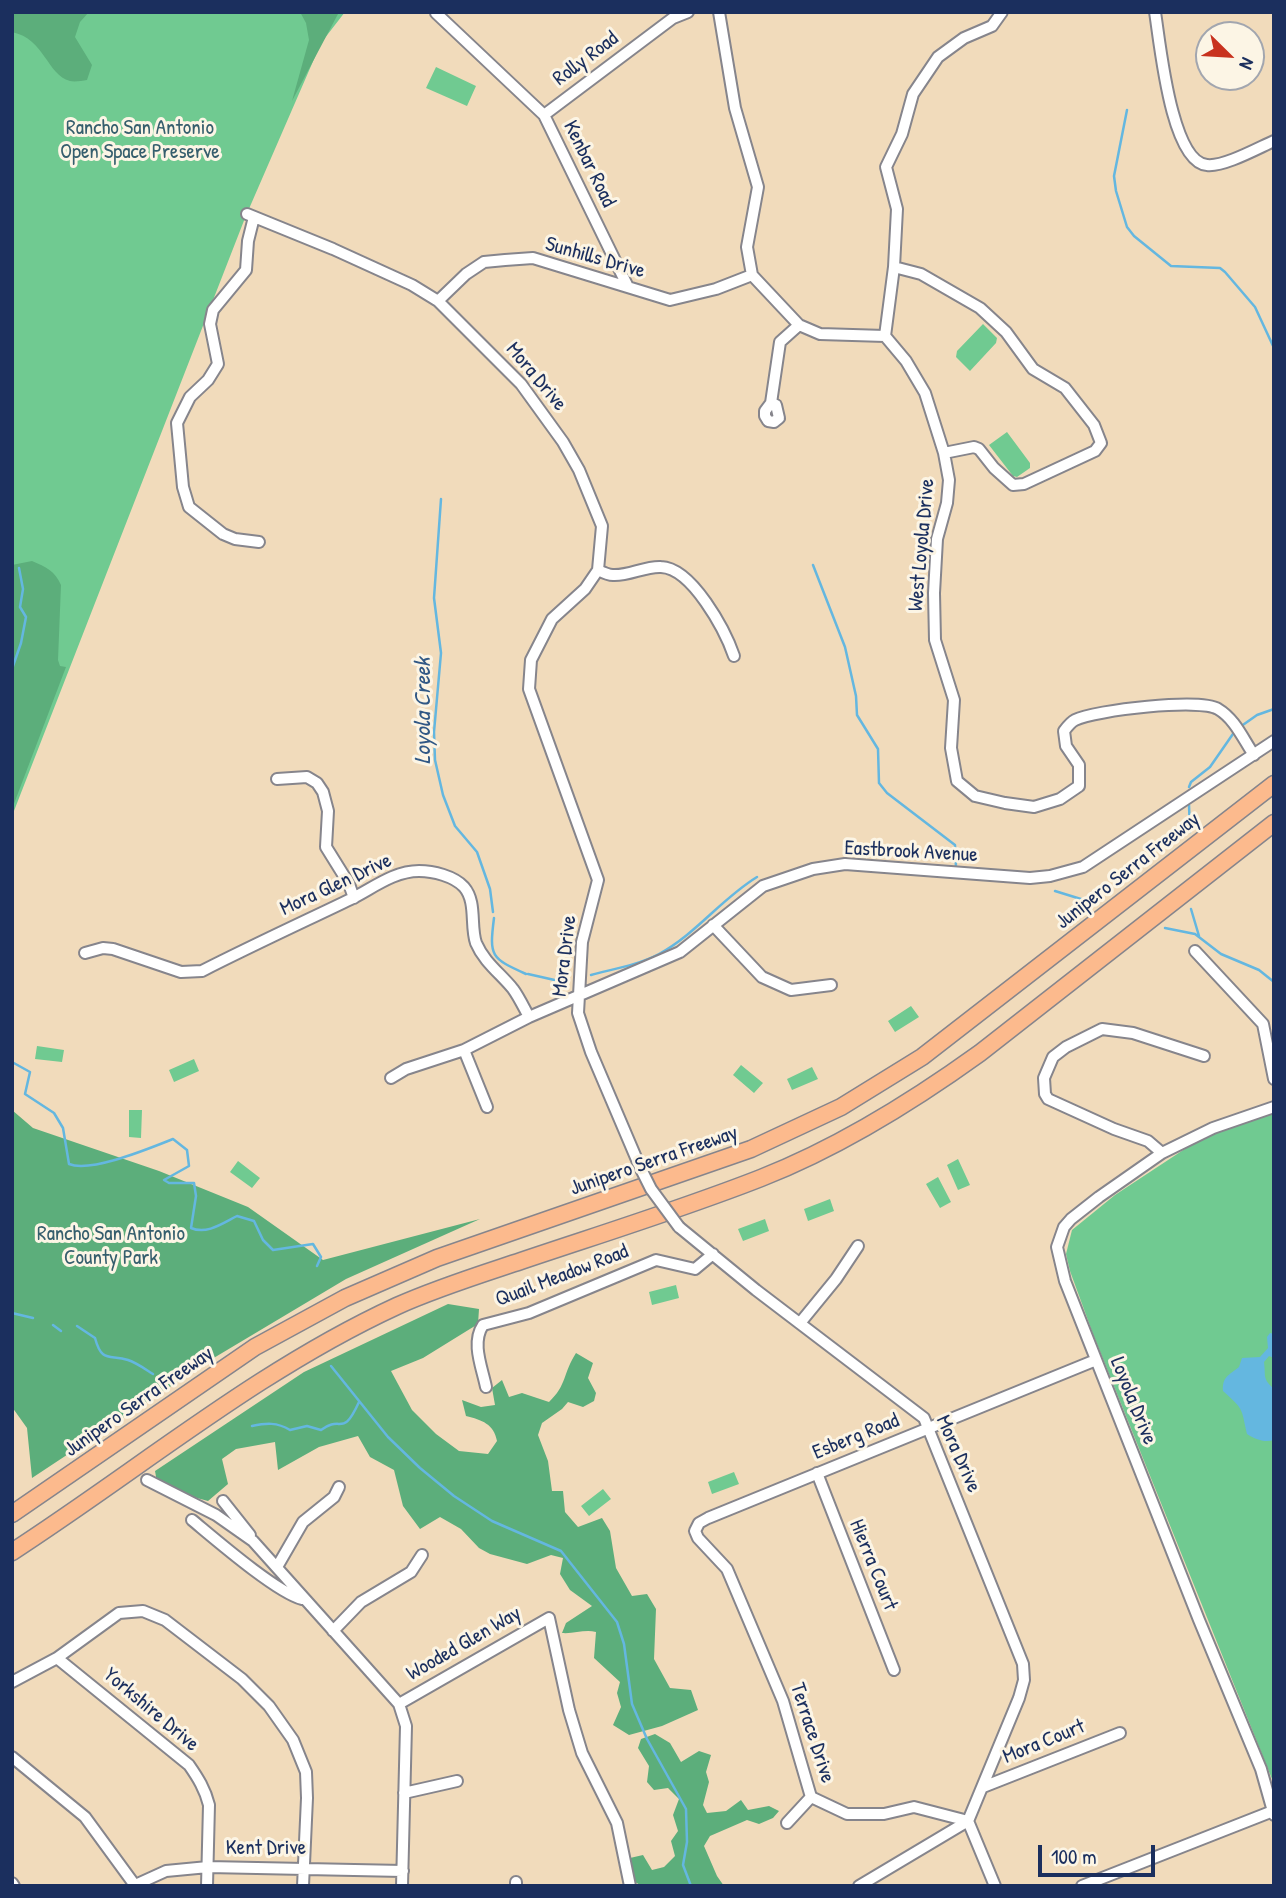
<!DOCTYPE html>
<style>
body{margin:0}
#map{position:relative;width:1286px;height:1898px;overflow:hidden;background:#f1dbbb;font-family:"Patrick Hand",sans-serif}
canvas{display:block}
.frame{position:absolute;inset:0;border:14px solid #1b2f5e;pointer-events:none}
.north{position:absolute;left:1195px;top:21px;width:70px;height:70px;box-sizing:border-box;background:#fcf5e5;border:2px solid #a2a6af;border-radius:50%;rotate:114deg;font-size:19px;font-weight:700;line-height:28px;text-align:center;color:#1b2f5e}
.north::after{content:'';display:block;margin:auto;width:24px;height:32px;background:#c8321e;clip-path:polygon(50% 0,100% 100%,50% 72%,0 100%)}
.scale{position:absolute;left:1038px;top:1845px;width:117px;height:32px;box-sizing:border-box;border:4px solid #1b2f5e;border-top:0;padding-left:9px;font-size:21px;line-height:24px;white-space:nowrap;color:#1b2f5e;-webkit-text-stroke:5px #fcf5e5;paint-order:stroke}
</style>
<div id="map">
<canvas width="1286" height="1898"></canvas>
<div class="frame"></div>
<div class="north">N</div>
<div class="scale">100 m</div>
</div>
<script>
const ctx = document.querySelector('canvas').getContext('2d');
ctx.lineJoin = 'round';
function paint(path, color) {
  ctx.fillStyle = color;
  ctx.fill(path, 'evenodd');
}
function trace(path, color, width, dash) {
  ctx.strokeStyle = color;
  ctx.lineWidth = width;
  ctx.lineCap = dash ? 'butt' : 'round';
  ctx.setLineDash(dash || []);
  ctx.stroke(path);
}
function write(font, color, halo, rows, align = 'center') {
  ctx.font = font + ' "Patrick Hand",sans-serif';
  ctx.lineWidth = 6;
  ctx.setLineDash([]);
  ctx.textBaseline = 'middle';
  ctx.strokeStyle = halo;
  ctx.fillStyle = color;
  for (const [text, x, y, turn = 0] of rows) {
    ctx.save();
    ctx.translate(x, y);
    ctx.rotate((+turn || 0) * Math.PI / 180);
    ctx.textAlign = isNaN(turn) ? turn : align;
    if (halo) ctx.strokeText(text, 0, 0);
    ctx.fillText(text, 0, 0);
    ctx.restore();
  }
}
paint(new Path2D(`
 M12 12H345L321 43 245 218 12 816Z
 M436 67 476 86 467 106 426 88Z
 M983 324 997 338 996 343 970 371 956 357 957 351Z
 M1007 432 1030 463V468L1017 477 1013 476 989 445Z
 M911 1006 919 1017 895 1032 888 1021Z
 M37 1046 64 1050 62 1062 35 1059Z
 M194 1059 199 1071 174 1082 169 1070Z
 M741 1065 763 1083 754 1093 733 1075Z
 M812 1067 818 1079 792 1090 787 1079Z
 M129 1110H142L141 1138 129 1137Z
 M1274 1113V1784L1093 1334 1070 1271 1066 1254 1072 1230 1115 1195 1206 1135Z
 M958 1159 970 1185 958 1190 947 1165Z
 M238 1161 260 1178 252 1188 230 1172Z
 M938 1177 951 1202 940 1208 926 1184Z
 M830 1199 834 1211 808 1221 804 1209Z
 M765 1219 769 1231 743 1241 738 1229Z
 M676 1285 679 1298 652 1305 649 1292Z
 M734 1472 739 1484 712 1494 708 1482Z
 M603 1489 611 1499 589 1516 581 1506Z`), '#70ca91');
paint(new Path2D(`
 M12 12H89L80 22 75 37 92 65 87 80C82 81 74 82 70 81 47 75 45 39 12 32Z
 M300 12H337L338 14 292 101 309 40 306 23Z
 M32 561C46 567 55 571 61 585L58 660 60 666 66 667 12 809V565Z
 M12 1110 33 1128 159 1171 248 1207 323 1260 480 1219 346 1279 212 1359 32 1478 27 1428 12 1407Z
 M448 1304 479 1309 478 1324 423 1358 391 1371 412 1410 436 1434 459 1451 488 1454 497 1441C494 1424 482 1420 466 1416L462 1400 481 1407 495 1405 492 1388 502 1380 509 1397 522 1393 549 1402C567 1385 563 1373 576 1353L593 1363 588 1378 596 1393 594 1401 583 1407 568 1402 562 1409 542 1423 538 1435 548 1461 552 1491H563L565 1512 578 1527 602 1518 610 1531 616 1568 632 1596 647 1594 656 1609 654 1659 670 1688 691 1690 698 1710 662 1726 629 1735 613 1725 621 1707 617 1693 620 1682 594 1658 596 1632C585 1629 574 1634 562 1633L566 1623 592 1606 570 1590 560 1574 563 1558 551 1555 527 1564 490 1554 479 1548 461 1529 440 1517 420 1529 403 1506 394 1470 370 1457 358 1436 319 1447 278 1470 275 1442 236 1449 222 1459 228 1484 208 1501 186 1495 157 1482 155 1471 304 1372Z
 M655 1734 670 1743 681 1762 699 1751 711 1755 706 1772 709 1782 703 1805 707 1813 726 1811 741 1800 748 1810 769 1806 779 1811 773 1818 759 1824 747 1820 710 1836 704 1846 717 1876 724 1886H642L635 1882 630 1858 643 1855 652 1870 664 1867 675 1856 671 1841 678 1831 673 1815 679 1799 668 1788 654 1790 647 1782 649 1766 638 1748 641 1739Z`), '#5cae7b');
paint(new Path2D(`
 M1270 1333 1274 1334V1358L1269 1356 1264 1362C1266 1377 1262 1378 1274 1389V1440C1264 1443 1255 1439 1247 1434 1241 1407 1244 1410 1223 1391 1222 1377 1229 1375 1239 1367L1242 1358 1260 1357 1268 1348 1267 1337Z`), '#64b7e0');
trace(new Path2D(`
 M1127 110 1114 176 1116 191 1127 227 1134 236 1171 266 1220 268 1225 272 1255 307 1274 348
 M441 499 434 598 441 653 434 732 435 760 443 795 455 826 477 852 490 889 493 912
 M813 565 845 647 856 696 857 715 878 749 879 783 887 793 955 845 956 868
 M12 669 21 643 26 617 20 607 23 589 19 568
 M1240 727 1257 715 1274 709
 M1189 787 1191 782 1210 767 1235 731
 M1189 805 1190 832
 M1055 891 1097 904
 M1191 909 1199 936
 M494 918C489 957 491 958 526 974
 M1165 928 1195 934 1221 954 1259 970 1274 982
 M528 974 559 981 566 980
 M591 975C613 969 638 965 659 954 696 934 721 899 757 877
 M12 1062 30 1072 25 1094 54 1113 63 1128 69 1164C91 1173 150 1148 173 1139L187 1150 189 1166 164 1180 169 1183H194L196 1196 191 1228C207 1235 223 1223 237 1216L254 1221 263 1240 273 1250 313 1244 321 1257 317 1266
 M12 1313 33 1318
 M53 1325 61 1331
 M77 1326 95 1338C102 1364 110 1354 128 1360 137 1363 145 1369 153 1374
 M331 1366 388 1437 420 1468 454 1496 492 1521 561 1551 617 1622 624 1644 632 1704 647 1739 686 1809 687 1842 683 1865 691 1886
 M252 1426C266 1423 277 1422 290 1430L307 1426 321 1430C342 1414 342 1439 359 1402`), '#64b7e0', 2.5);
const minor = new Path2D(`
 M719 12 735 108 758 187 747 247 752 275 799 325 820 334 885 336 906 361 925 393 944 453 949 480 947 503 937 539 934 593 935 640 954 700 951 748 957 781 975 796 1005 803 1034 807 1060 799 1079 786V765L1066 746 1064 731C1067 727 1071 722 1075 720 1095 710 1201 698 1218 709 1235 719 1243 739 1254 755
 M1155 12C1160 43 1171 162 1207 165 1224 167 1258 148 1274 141
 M436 13 544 115 628 287
 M544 115 673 18 688 12
 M247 214 333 249 412 285 438 301 521 384 563 442 579 470 602 526 598 570 585 589 552 619 531 660 529 689 598 880 582 942 578 1013 591 1052 640 1167
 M254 217 248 241 246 270 213 310 210 324 218 364 208 380 190 397 177 423 183 487 189 507 223 534 235 539 259 542
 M894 267 921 274 980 308 1006 332 1033 369 1065 388 1094 425 1101 443 1095 451 1024 484 1013 485 994 468 979 449 974 447 944 453
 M438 301 466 274 484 262 505 260 533 258 670 300 716 289 752 275
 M885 336 894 267 897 209 886 167 902 134 913 94 938 57 964 38 992 26 1002 12
 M771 403 776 405 779 418 774 422 768 421 765 416V411L771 403 780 342 799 325
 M598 570C602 572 608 575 613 575 629 576 645 566 661 567 692 568 725 630 734 656
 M277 779 307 777 317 783 323 792 328 811 326 847 349 884 354 898
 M713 925 762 977 791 990 831 985
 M1195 951 1263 1024 1274 1079
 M85 953 103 948 113 949 181 972 202 971C251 946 301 923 351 899 373 888 394 871 419 871 433 871 454 876 464 887 477 902 470 926 476 943 484 962 501 974 513 989 519 997 524 1008 529 1017
 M464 1050 487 1107
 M391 1078 406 1069 464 1050 529 1017 680 952 763 886 813 869 845 864 1030 878 1050 876 1083 867 1274 741
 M1274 1107 1213 1128 1162 1153 1099 1197 1071 1219 1064 1227 1057 1247 1065 1281 1199 1620 1261 1769 1274 1815
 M1162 1153 1148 1141 1114 1129 1048 1099 1045 1094 1044 1078 1053 1057 1066 1047 1102 1029 1133 1033 1204 1056
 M679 1227 756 1290 924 1418 1023 1664 1024 1680 1019 1698 968 1821
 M800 1323 836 1279 858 1246
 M486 1387C482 1367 471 1343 483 1325L529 1313 656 1260 695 1269 713 1254
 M817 1473 894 1670
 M147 1480 216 1515 253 1541 399 1704 406 1726 402 1886
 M223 1501 250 1535
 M192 1520C215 1539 276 1592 302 1599
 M277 1567 303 1522 334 1497 339 1487
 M333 1631 361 1602 411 1572 422 1555
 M57 1658 189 1765C198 1778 205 1789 209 1805L207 1886
 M12 1682 57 1658 119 1613 143 1611 165 1620 242 1679 269 1706 293 1740 306 1772 307 1798 303 1886
 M399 1704 549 1618 569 1710 582 1753 617 1823 630 1886
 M12 1757 85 1817 134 1884
 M983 1787 1120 1733
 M404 1793 457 1781
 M968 1821 914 1807 884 1814H847L811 1797 783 1701 727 1569 698 1538 695 1531 699 1523 708 1518 1096 1360
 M968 1821 995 1886
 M787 1823 811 1797
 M516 1882V1886
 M12 1883 14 1886
 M133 1886 166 1871 208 1867 403 1871
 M859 1886 968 1821
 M1082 1886 1273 1811`);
const highway = new Path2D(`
 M12 1514 255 1347 345 1298 437 1258 751 1149 841 1107 922 1057 1274 784
 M12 1552C140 1469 258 1370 397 1306 437 1288 479 1275 521 1261 601 1234 682 1209 761 1178 840 1147 912 1102 980 1053L1274 823`);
trace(minor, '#86858c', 14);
trace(highway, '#86858c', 19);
trace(minor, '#fff', 10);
trace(highway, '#fcba8d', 16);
const minorBridge = new Path2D(`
 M640 1167 651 1189 679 1227`);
trace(minorBridge, '#86858c', 14, []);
trace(minorBridge, '#fff', 10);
write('21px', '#1b2f5e', '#fcf5e5', [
 ["Rolly Road",586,59,-37],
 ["Kenbar Road",589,164,64],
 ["Sunhills Drive",595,258,16],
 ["Mora Drive",536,377,50],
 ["West Loyola Drive",922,545,-85],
 ["Eastbrook Avenue",911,852,3],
 ["Junipero Serra Freeway",1128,871,-38],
 ["Mora Glen Drive",336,885,-25],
 ["Mora Drive",565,956,-83],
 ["Junipero Serra Freeway",654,1161,-19],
 ["Quail Meadow Road",562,1276,-21],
 ["Loyola Drive",1133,1401,68],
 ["Junipero Serra Freeway",139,1402,-35],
 ["Esberg Road",856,1437,-22],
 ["Mora Drive",958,1454,66],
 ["Hierra Court",873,1565,68],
 ["Wooded Glen Way",464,1644,-30],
 ["Yorkshire Drive",151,1710,40],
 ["Terrace Drive",812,1733,72],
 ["Mora Court",1044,1742,-22],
 ["Kent Drive",266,1848]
]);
write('21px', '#355e6d', '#fcf5e5', [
 ["Rancho San Antonio",140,128],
 ["Open Space Preserve",140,152],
 ["Rancho San Antonio",111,1234],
 ["County Park",111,1258]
]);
write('italic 23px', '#315885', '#fcf5e5', [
 ["Loyola Creek",424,711,-90]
]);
</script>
